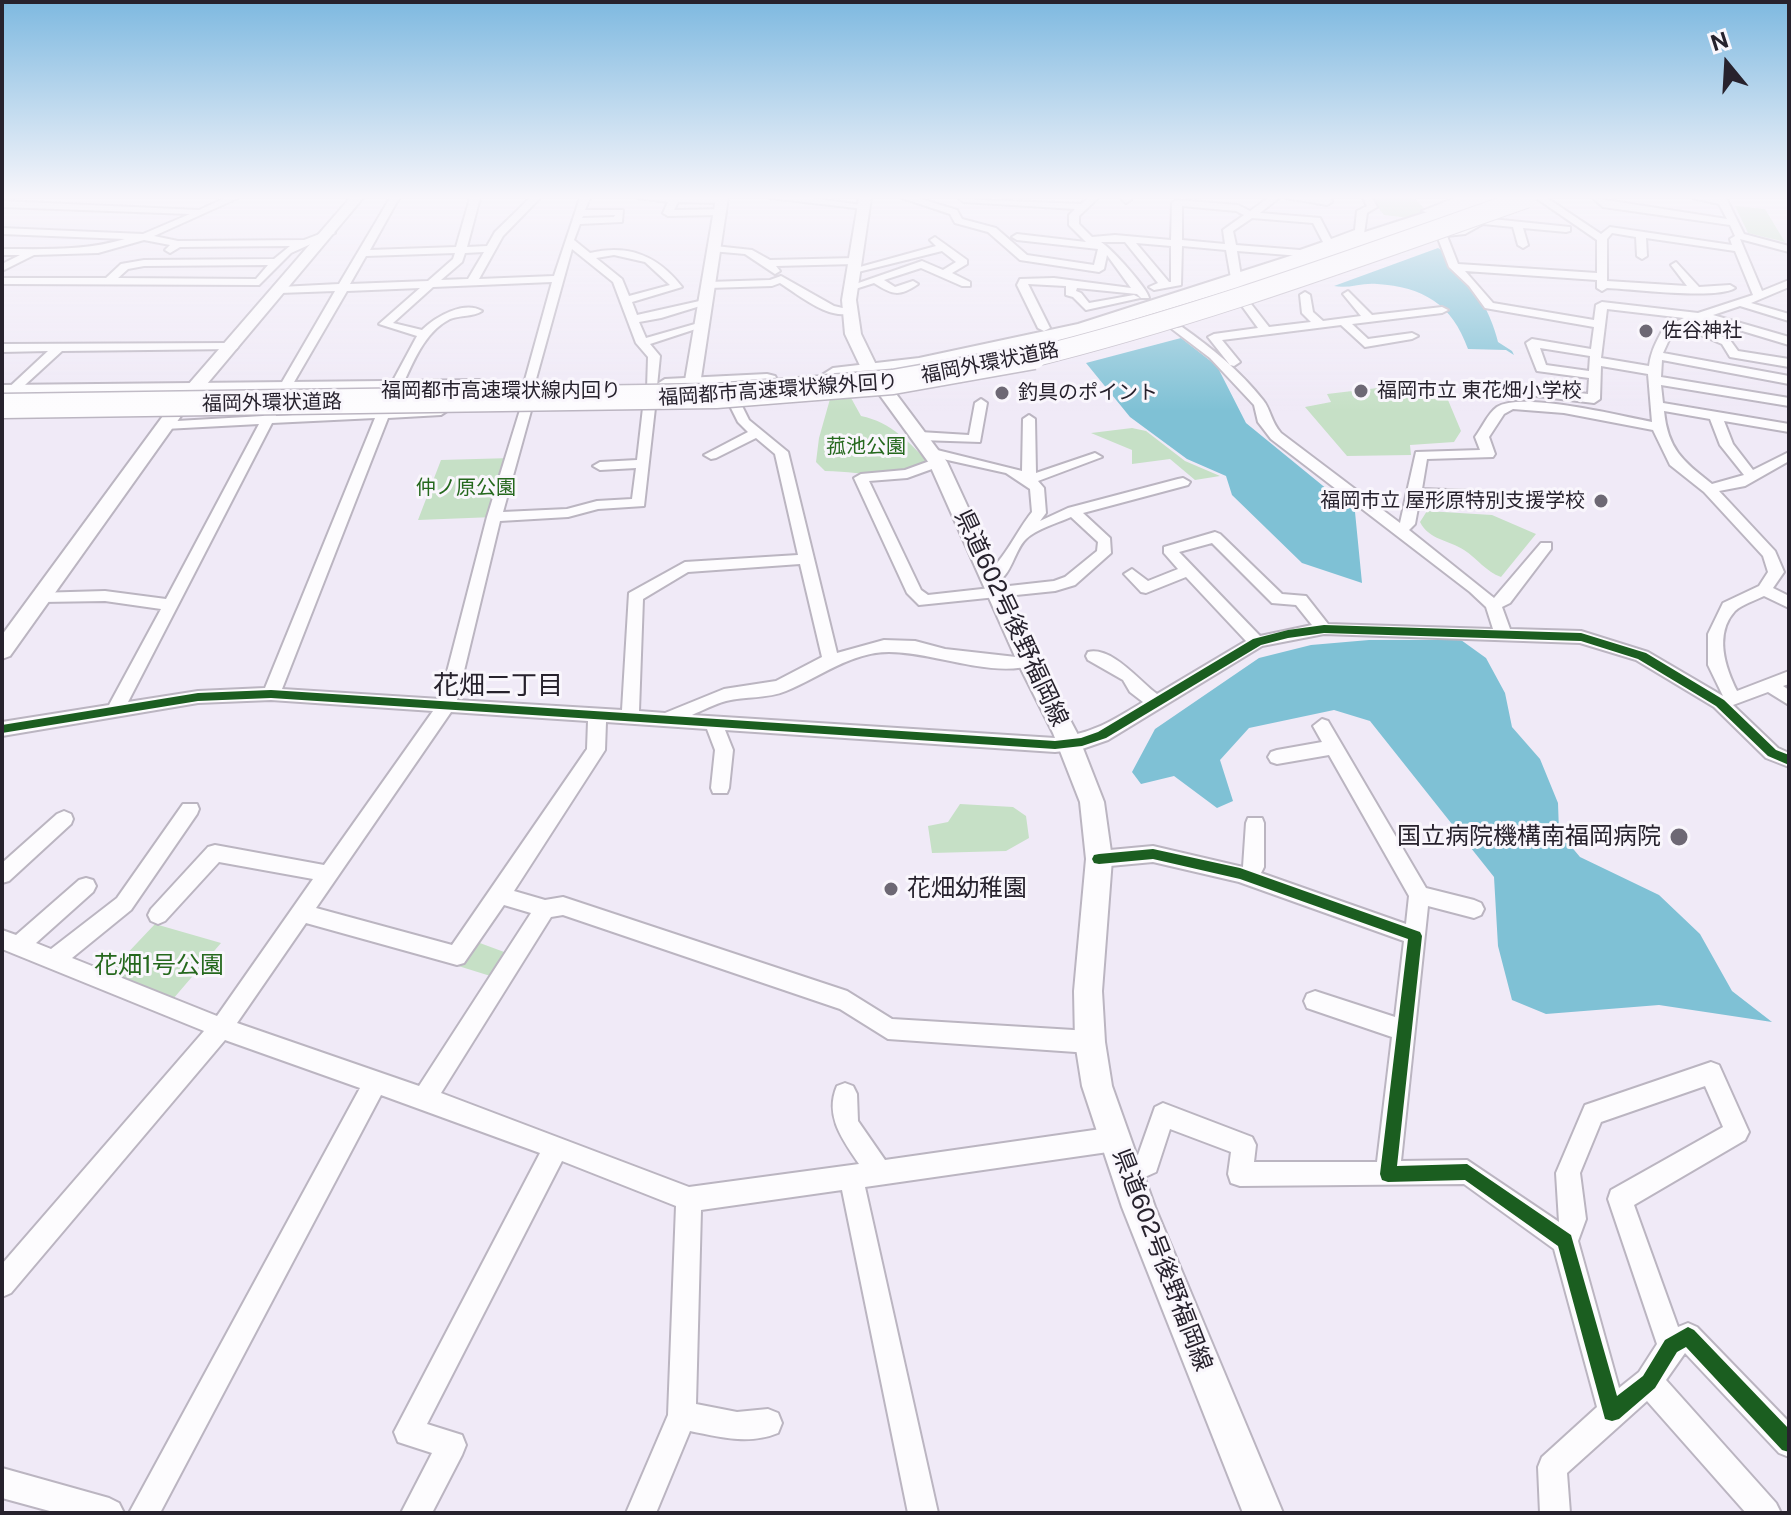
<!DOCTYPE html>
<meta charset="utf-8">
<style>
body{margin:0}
#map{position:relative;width:1791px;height:1515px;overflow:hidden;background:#f0eaf7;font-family:"Public Sans",sans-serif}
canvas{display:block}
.frame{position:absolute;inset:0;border:4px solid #27222d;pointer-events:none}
.north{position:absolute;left:1687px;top:24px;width:80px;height:80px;-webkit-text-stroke:6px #f9f6fc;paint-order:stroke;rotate:342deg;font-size:22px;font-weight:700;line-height:32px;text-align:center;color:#27222d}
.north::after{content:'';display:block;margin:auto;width:28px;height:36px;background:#27222d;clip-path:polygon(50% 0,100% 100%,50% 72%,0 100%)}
</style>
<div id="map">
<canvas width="1791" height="1515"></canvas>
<div class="frame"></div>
<div class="north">N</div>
</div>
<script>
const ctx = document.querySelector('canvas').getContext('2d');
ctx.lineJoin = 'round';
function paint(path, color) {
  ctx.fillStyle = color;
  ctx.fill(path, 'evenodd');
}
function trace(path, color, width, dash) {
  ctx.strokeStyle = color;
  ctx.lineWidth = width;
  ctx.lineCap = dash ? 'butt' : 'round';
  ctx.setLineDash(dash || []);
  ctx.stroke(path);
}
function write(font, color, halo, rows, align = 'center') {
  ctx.font = font + ' "Public Sans","Noto Sans JP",sans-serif';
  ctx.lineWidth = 6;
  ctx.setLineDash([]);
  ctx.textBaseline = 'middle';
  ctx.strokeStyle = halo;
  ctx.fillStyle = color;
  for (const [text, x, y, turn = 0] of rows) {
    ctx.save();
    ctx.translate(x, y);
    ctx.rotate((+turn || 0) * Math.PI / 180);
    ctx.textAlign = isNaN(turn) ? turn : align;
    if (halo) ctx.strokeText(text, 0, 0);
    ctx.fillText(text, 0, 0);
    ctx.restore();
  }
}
paint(new Path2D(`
 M1370 198H1414L1427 211 1409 218 1384 215Z
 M1735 206 1765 209 1785 242 1748 233Z
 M1403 385 1416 397 1448 400 1461 431 1454 442 1410 445 1411 455 1347 456 1305 407 1331 402 1327 394Z
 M850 396 861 416C891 422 910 443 931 465 890 481 866 472 825 471L816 462 819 438 830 399Z
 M1132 428 1146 431 1185 461 1220 476 1195 480 1170 459 1132 464V450L1091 433Z
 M511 458 494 517 418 520 441 460Z
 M1427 511 1492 515 1536 534 1501 577C1486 572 1477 558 1464 550 1449 540 1429 540 1420 522Z
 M960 804 1013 807 1026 816 1029 838 1006 851 932 853 928 826 948 822Z
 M155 924 221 943 167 1006 103 979Z
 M469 939 515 956 500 979 452 964Z`), '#c6e0c6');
paint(new Path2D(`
 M1438 248C1464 261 1492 314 1498 342L1512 351 1514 355 1506 350 1468 349C1452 304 1423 287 1377 284 1363 282 1349 289 1334 286Z
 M1181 338 1217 366 1246 423 1355 512 1362 583 1302 563 1232 495 1226 476 1187 459 1130 417 1086 363Z
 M1369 640H1461L1486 658 1505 693 1512 727 1540 759 1558 803 1559 832 1580 857 1659 895 1700 934 1732 991 1772 1022 1659 1005 1546 1014 1512 1000 1498 946 1494 877 1370 721 1334 710 1249 728 1220 760 1233 801 1217 808 1174 776 1141 784 1132 772 1155 729 1259 658 1311 645Z`), '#7fc1d5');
const street = new Path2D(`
 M225 198H238L154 236 178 241 304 240 330 230 335 233 291 253 259 285 2 284V278H106L121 264 144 260 274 259 290 246 180 247 170 253 165 250 170 245 144 240 98 253 34 255 2 271V264L20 255H2V249C44 249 84 251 125 239L2 234V228L143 234 190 214 2 207V201L199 210ZM268 265 256 279 118 278 128 269 144 266Z
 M390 198H399L370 250 456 247 470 198H480L467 247 487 246 495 232 530 198H540L503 236 479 279 554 276 580 198H590L585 210H623L622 222 580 224 574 240 590 253C629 244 658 256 682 287L632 302 637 315 704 300 710 303 661 318 639 322 646 338 702 322 708 325 650 344 660 356 657 386 647 389 648 357 636 343 613 282 572 249 533 390 523 387 552 282 433 287 393 323 422 330C435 317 464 300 482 311 473 317 461 315 450 319 424 332 413 363 401 388L395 392 389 388 417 336 379 324 420 288 347 291 290 389 280 392 278 389 335 291 280 293 275 290 280 287 339 284ZM615 215 614 217 582 218 583 216ZM484 252 468 279 441 280 462 262 465 253ZM455 253 453 259 428 281 350 284 366 256ZM614 255 645 262 670 285 629 296 622 279 596 258Z
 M638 198H726L722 203 678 202 674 210 721 209 726 212 721 215 668 216 663 213 668 202Z
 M770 198H811L869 206 864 209Z
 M902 198H918L957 210 962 219 996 228 1027 255 1094 265 1098 249 1017 240 1012 237 1017 234 1086 242 1069 225V215L1075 209 964 202 959 199 1081 204 1088 198H1098L1079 216V224L1092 237 1115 235 1171 240 1172 203 1177 200 1238 205 1250 211 1268 198H1279L1260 213 1320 218 1331 239 1355 230 1357 211 1367 206 1363 198H1372L1377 207 1367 213 1364 234 1301 256 1237 251 1244 295 1269 327 1311 322 1302 313 1300 295 1305 292 1310 295 1313 312 1323 321 1361 316 1343 294 1348 291 1372 315 1442 307 1448 310 1442 313 1352 324 1368 339 1412 333 1418 336 1412 339 1365 347 1341 325 1222 340 1240 362 1234 366 1230 365 1208 337 1214 334 1258 328 1234 295 1226 250 1182 246 1181 285 1154 290 1149 287 1158 283 1125 242H1101C1112 249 1148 289 1149 298H1141L1137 294 1077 288 1076 291 1081 293 1089 303 1134 295 1140 298 1086 310 1073 297 1066 295V286L1028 284 1050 328 1044 331 1038 328 1017 285 1020 279 1054 278 1131 288 1107 255 1104 269 1099 272 1020 260 988 232 955 223 950 214ZM1182 206 1236 211 1244 215 1223 230 1225 244 1182 240ZM1252 218 1313 223 1323 242 1300 250 1236 245 1233 231ZM1136 243 1171 246V282H1169Z
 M1121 198H1131V200L1126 203Z
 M1286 198H1331L1332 202 1327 205Z
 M1455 198H1470L1430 213 1422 211Z
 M1536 198H1547L1601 234 1610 227 1732 245 1730 239 1735 236 1730 225 1603 207 1593 198 1727 219 1719 204 1693 198H1726L1744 234 1789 246V252L1740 239 1762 291 1789 280V287L1751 303 1789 314V321L1740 306 1713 315 1789 337V345L1706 320 1692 323 1730 340 1738 351 1789 359V367L1730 357 1722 344 1682 327 1673 331 1663 353 1789 376V384L1662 360 1661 377 1789 398V406L1661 385 1663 403 1789 424V432L1724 421 1733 444 1753 470 1789 452V461L1745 486 1719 491 1775 551 1784 572 1773 588 1789 596V608L1764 596C1756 600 1741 605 1735 611 1714 634 1725 667 1737 691L1789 671V684L1783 686 1789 690V705L1768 692 1733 705 1778 748 1789 753V767L1766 758 1714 707 1636 660 1580 643 1324 634 1262 646 1108 740 1082 749 1055 752 725 730 733 750 729 788 727 793H713L711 788 715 750 707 729 606 722 605 750 514 891 545 900 563 897 847 991 892 1019 1090 1031 1098 1035 1101 1042 1098 1049 1090 1053 888 1039 840 1009 563 915 551 917 441 1093 689 1187 859 1164C843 1140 824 1116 837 1086L845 1083 853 1086 857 1094 858 1121 885 1160 1115 1127 1123 1131 1127 1139 1123 1147 1115 1151 865 1187 938 1513H908L842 1190 701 1210 696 1404 737 1412 768 1409 778 1413 782 1423 778 1433C749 1445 719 1437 690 1431L656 1513H626L668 1415 676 1206 562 1161 427 1424 462 1435 466 1445 462 1455 432 1513H401L432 1453 398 1442 394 1432 540 1153 381 1095 160 1513H129L360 1088 225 1040 11 1293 2 1297V1264L204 1031 2 949V930L16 935 79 880 86 878 93 880 96 886 93 892 36 943 51 949 117 898 183 804H197L199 809 197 814 131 910 72 958 217 1016 313 879 219 862 165 921 158 924 151 921 148 915 151 909 208 847 215 845 324 865 433 711 271 700 198 703 2 736V722L109 705 161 609 105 601 42 602 34 597 36 593 105 591 166 599 259 424 165 429 160 428V422L263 416 271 409 276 410V416L378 410 382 403 386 402 392 406 391 410 441 407 447 411 441 415 388 418 282 689 440 699 487 517 524 397 534 400 503 512 567 509 597 501 632 499 636 468 600 470 593 466 600 462 637 460 644 399 650 395 656 399 644 506 598 509 568 517 500 521 457 700 622 710 629 593 685 562 798 555 775 454 756 438 716 458 711 459 704 455 748 432 738 422 725 396 731 392 737 396 749 420 788 452 837 653 884 640 915 641 945 649 1016 657 1028 655 1036 661 1034 665C989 678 934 652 889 652 851 652 820 677 786 691 768 699 745 696 726 701 715 704 703 710 692 715L1055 738C1092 734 1112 721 1143 702L1130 692 1123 680 1088 660 1086 656 1088 652C1112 646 1140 682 1157 694L1246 641 1186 577 1146 593 1141 592 1124 574 1132 569 1148 581 1178 569 1164 553V547L1215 532 1220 534 1282 594 1306 596 1328 624 1493 629 1486 607 1470 592 1271 439 1258 422 1254 405 1210 358 1172 329 1182 327C1212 348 1240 371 1263 400 1271 410 1271 422 1281 433L1400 523 1416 452 1480 450 1475 437C1482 428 1488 413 1497 407 1521 391 1621 416 1652 422L1648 374 1601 366 1600 399 1594 403 1503 392 1497 388 1503 384 1588 394 1589 378 1537 371 1526 343 1532 339 1591 349 1594 327 1485 308 1469 286 1449 267 1436 233 1458 229 1482 218 1570 227V231L1566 232 1523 228 1528 245 1523 248 1518 245 1513 227 1483 224 1465 234 1447 236 1458 264 1597 273V240ZM1612 233 1636 237 1637 256 1642 259 1647 256 1646 238 1735 251 1753 295 1698 313 1602 302 1596 305 1594 320 1493 303 1465 271 1597 280V288L1602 291 1607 288C1634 289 1716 300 1735 288L1730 285 1699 287 1676 262 1671 265 1687 286 1607 281V239ZM1607 309 1684 318 1664 327C1657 341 1651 350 1649 366L1601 358ZM1540 348 1590 356 1589 371 1546 365ZM1513 409 1564 413 1653 430 1670 465 1704 492 1763 556 1768 572 1759 586 1723 603 1708 634V665L1723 696 1648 652 1581 631 1510 629 1502 607 1510 603 1551 549V543H1541L1494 598 1409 530 1415 524 1420 497 1474 499 1481 495 1474 491 1422 489 1427 459 1493 457 1495 454 1489 437 1504 414ZM1664 411 1710 419 1720 445 1744 475 1712 484C1683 461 1668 450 1664 411ZM375 418 265 688 198 691 128 702 272 423ZM1212 543 1272 603 1296 605 1312 625 1260 636 1179 552ZM800 564 822 657 776 681 724 689 665 713 639 711 643 599 688 572ZM451 712 588 721 587 749 452 945 316 908ZM504 905 531 913 419 1086 237 1023 306 923 457 965 464 963Z
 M935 237 967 260V264L952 273 970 282V286H962L921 268 884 280 895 287 913 281 918 284C899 297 893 295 874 283L852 290 847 287 922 261 943 270 956 262 942 251 854 273 849 270 936 246 930 240Z
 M715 246 752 250 770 260 855 258 860 261 855 264 776 266 780 271 775 274 745 254 711 251 710 249Z
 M781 276 834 306 855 311C833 324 799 295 780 283L772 286 708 288 703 285 708 282 770 280Z
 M232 343 238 347 236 349 62 351 14 395 4 392 48 351 2 352V344Z
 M981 399 987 403 980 442 920 440 913 436 920 432 969 435 975 403Z
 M1029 415 1035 419 1036 473 1095 453 1102 457 1038 481 1044 488 1046 513 1040 521 1068 508 1178 479 1183 478 1190 482 1188 485 1083 513 1110 538 1111 553 1075 585 1055 591 919 605 907 593 854 478 861 474 905 470 938 458 926 453 933 449 1022 471 1023 419ZM943 459 1006 473 1030 489 1032 512C1016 532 1005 559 986 574V582C1011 587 1012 552 1026 539 1036 529 1058 523 1071 517L1098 542 1097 551 1065 577 1054 581 928 595 921 590 869 481 907 478 943 465Z
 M1322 719 1328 721 1426 888 1474 900 1481 903 1484 909 1481 915 1474 918 1428 906 1401 1161 1467 1160 1559 1222 1556 1173 1585 1105 1711 1062 1719 1065 1749 1132 1745 1140 1634 1205 1678 1327 1688 1323 1697 1327 1789 1422V1457L1779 1453 1685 1353 1666 1380 1776 1503 1781 1513H1746L1647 1401 1567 1473 1570 1513H1540L1538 1467 1542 1457 1597 1407 1554 1249 1464 1184 1240 1186 1231 1183 1228 1174 1231 1152 1170 1129 1156 1172 1127 1185 1118 1182 1115 1173 1118 1164 1138 1155 1155 1107 1163 1103 1252 1137 1256 1145 1254 1162H1377L1392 1037 1307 1008 1304 1001 1307 994 1315 991 1395 1017 1404 941 1239 882 1153 862 1099 867 1092 865 1089 859 1092 853 1099 851 1153 846 1243 867 1246 823 1248 818H1262L1264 823V867L1261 873 1406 924 1409 896 1329 755 1277 764 1271 762 1268 757 1271 752 1277 750 1322 742 1313 726ZM1705 1086 1723 1127 1611 1190 1608 1199 1657 1344 1639 1372 1619 1388 1578 1241 1586 1219 1580 1173 1601 1122Z
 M64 811 71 814 73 819 71 824 9 881 2 883V863L57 814Z
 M2 1468 109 1498 119 1503 124 1513H57L2 1498Z`);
const secondary = new Path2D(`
 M350 198H363L186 409 10 656 2 659V635L174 401Z
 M716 198H728L698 398 690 403 682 398Z
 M859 198H871L856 300 861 334 879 371 947 462 1039 661 1077 733 1104 802 1112 859 1102 991 1105 1042 1112 1086 1155 1207 1283 1513H1243L1122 1207 1082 1086 1075 1042 1074 991 1086 859 1080 802 1053 733 1017 661 929 463 863 372 845 334 842 300Z`);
const highway = new Path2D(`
 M1471 198H1498L1253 283 1092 332 1003 355 919 371 833 382 822 375 833 368 919 358 1078 324Z
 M767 374 775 376 778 381 775 386 665 393 654 386 665 379Z
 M479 380 487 382 490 387 487 392 2 399V385Z`);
trace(street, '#bbb5c1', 4);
trace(secondary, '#bbb5c1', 4);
trace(highway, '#bbb5c1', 4);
paint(street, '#fdfcfe');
paint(secondary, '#fdfcfe');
paint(highway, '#fdfcfe');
const highwayBridgeFar1 = new Path2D(`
 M1026 359C1197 317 1361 256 1527 198`);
const highwayBridge = new Path2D(`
 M2 406 716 396 893 382 1034 357`);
trace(highwayBridgeFar1, '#bbb5c1', 21, []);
trace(highwayBridge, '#bbb5c1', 27, []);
trace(highwayBridgeFar1, '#fdfcfe', 19);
trace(highwayBridge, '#fdfcfe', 24);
paint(new Path2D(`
 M1324 625 1581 633 1646 653 1724 700 1776 750 1789 755V765L1768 756 1716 706 1638 659 1581 641 1324 633 1288 638 1261 645 1106 738 1082 746 1055 749 271 698 198 701 2 733V725L198 693 271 690 1055 741 1081 738 1098 732 1253 639 1288 630Z
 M1153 849 1240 868 1420 932 1422 936 1397 1166 1467 1164 1571 1235 1617 1396 1643 1376 1665 1340 1688 1327 1694 1330 1789 1429V1452L1782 1450 1686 1347 1677 1352 1655 1388 1619 1419 1612 1421 1605 1419 1558 1246 1465 1180 1388 1182 1382 1180 1380 1174 1408 939 1240 879 1153 859 1099 864 1094 863 1092 859 1094 855 1099 854Z`), '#1b5e20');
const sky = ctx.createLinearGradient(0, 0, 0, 411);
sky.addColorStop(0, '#7eb9e0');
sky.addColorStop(0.48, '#f8f6fb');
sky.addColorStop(1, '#f8f6fb00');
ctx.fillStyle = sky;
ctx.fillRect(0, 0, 1791, 411);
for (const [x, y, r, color] of [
 [1646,331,8,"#6d6874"],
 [1361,391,8,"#6d6874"],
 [1002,393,8,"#6d6874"],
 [1601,501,8,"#6d6874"],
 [1679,837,10,"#6d6874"],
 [891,889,8,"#6d6874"]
]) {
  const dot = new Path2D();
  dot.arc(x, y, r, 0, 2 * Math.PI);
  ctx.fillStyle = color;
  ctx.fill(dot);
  trace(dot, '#f9f6fc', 3);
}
write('20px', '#27222d', '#f9f6fc', [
 ["佐谷神社",1662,331],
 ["福岡市立 東花畑小学校",1377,391],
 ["釣具のポイント",1018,393],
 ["福岡市立 屋形原特別支援学校",1585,501,"right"]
], 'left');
write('20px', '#27222d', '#f9f6fc', [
 ["福岡外環状道路",990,363,-11],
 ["福岡都市高速環状線外回り",778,390,-4],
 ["福岡都市高速環状線内回り",501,391],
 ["福岡外環状道路",272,403,-1]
]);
write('20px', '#25681d', '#f9f6fc', [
 ["菰池公園",866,447],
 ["仲ノ原公園",466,488]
]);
write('24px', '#27222d', '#f9f6fc', [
 ["県道602号後野福岡線",1011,618,65],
 ["県道602号後野福岡線",1162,1260,69]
]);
write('24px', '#27222d', '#f9f6fc', [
 ["国立病院機構南福岡病院",1661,837],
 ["花畑幼稚園",907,889,"left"]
], 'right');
write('24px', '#25681d', '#f9f6fc', [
 ["花畑1号公園",159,966]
]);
write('26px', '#27222d', '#f9f6fc', [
 ["花畑二丁目",498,686]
]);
</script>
